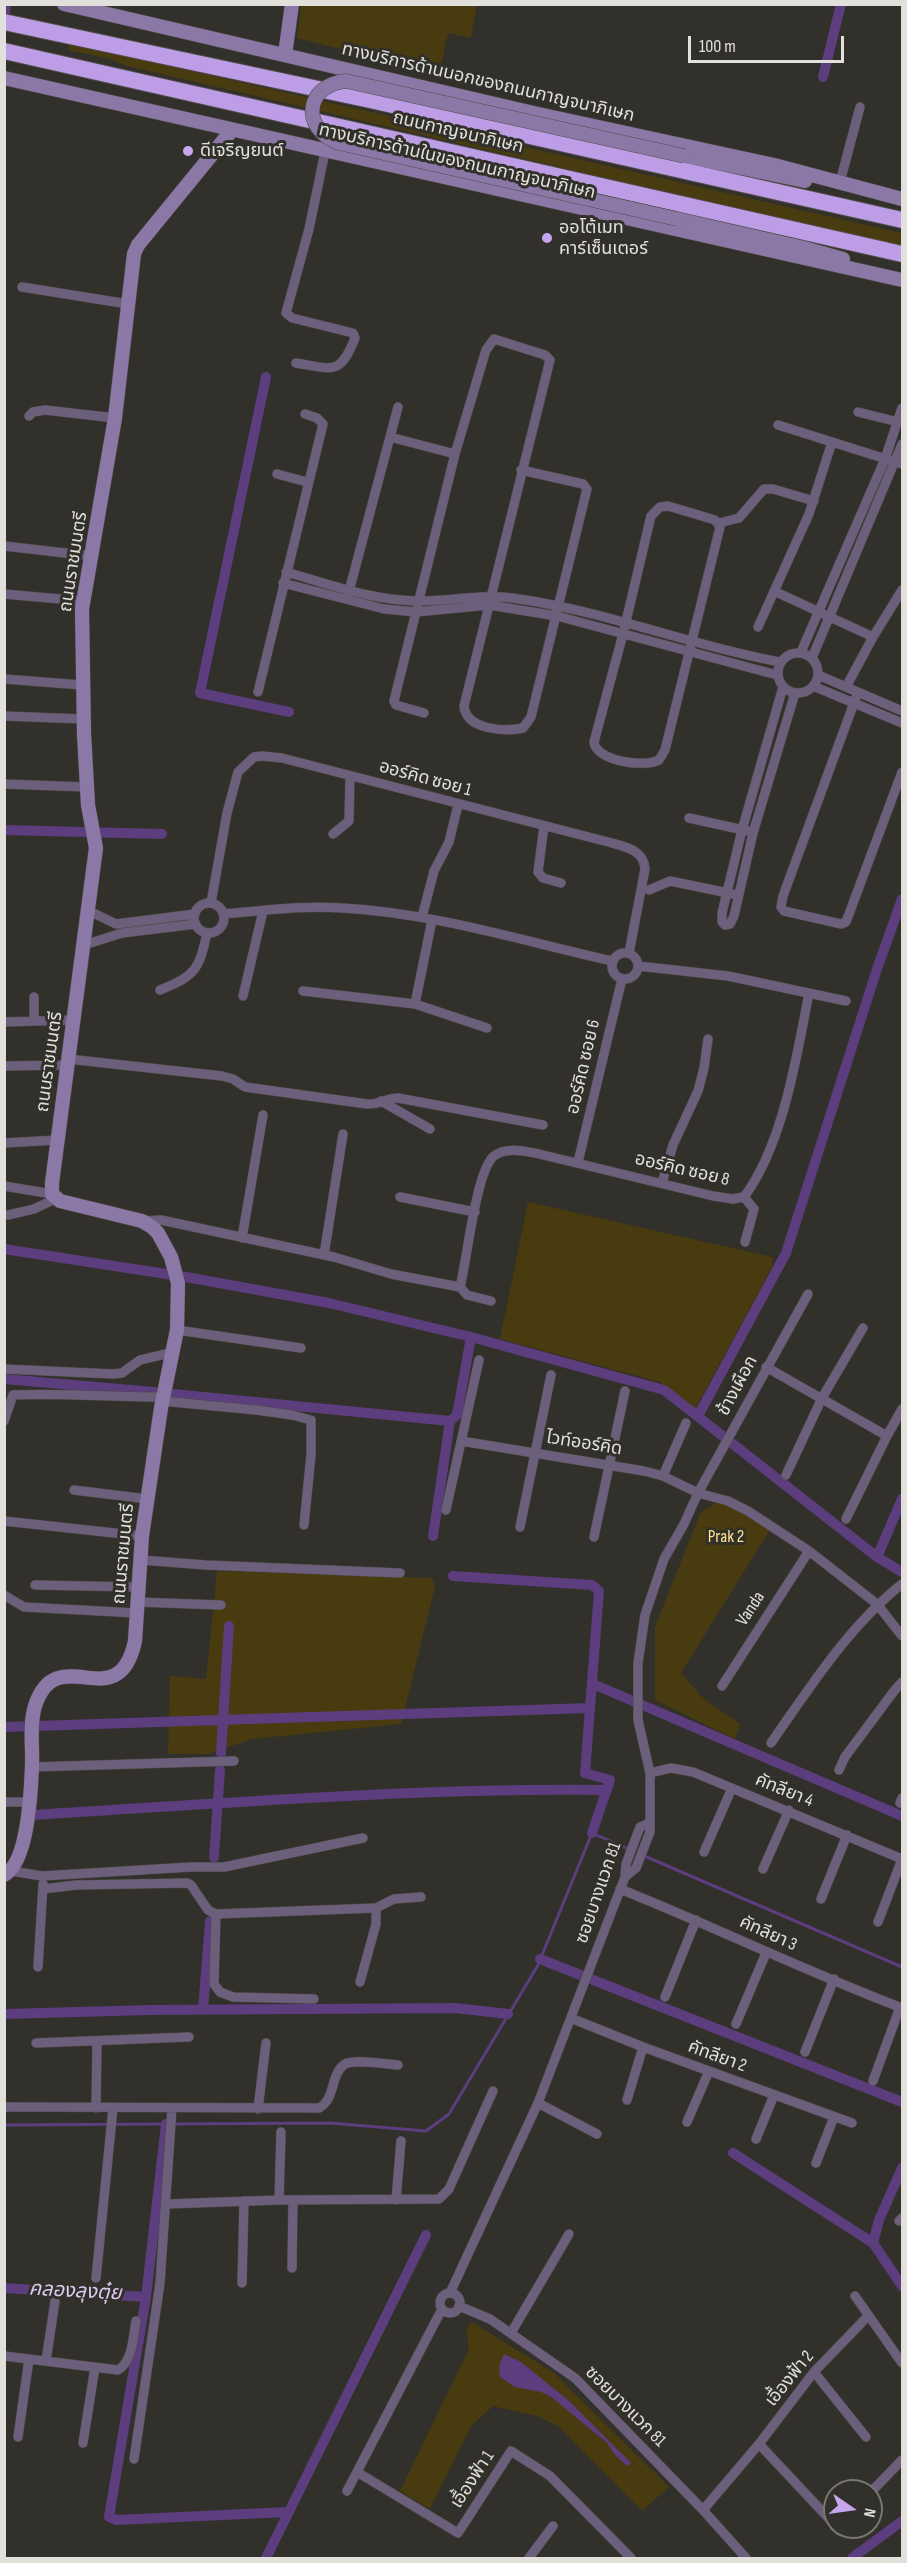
<!DOCTYPE html>
<meta charset="utf-8">
<style>
body{margin:0}
#map{position:relative;width:907px;height:2563px;overflow:hidden;background:#32302a;font-family:"Sofia Sans Condensed",sans-serif}
canvas{display:block}
.frame{position:absolute;inset:0;border:6px solid #e1e0db;pointer-events:none}
.north{position:absolute;left:823px;top:2479px;width:60px;height:60px;box-sizing:border-box;background:#32302a;border:2px solid #787671;border-radius:50%;rotate:103deg;font-size:16px;font-weight:700;line-height:24px;text-align:center;color:#e1e0db}
.north::after{content:'';display:block;margin:auto;width:21px;height:27px;background:#c7a6f0;clip-path:polygon(50% 0,100% 100%,50% 72%,0 100%)}
.scale{position:absolute;left:688px;top:36px;width:156px;height:27px;box-sizing:border-box;border:3px solid #e1e0db;border-top:0;padding-left:8px;font-size:18px;line-height:21px;white-space:nowrap;color:#e1e0db;-webkit-text-stroke:4px #32302a;paint-order:stroke}
</style>
<div id="map">
<canvas width="907" height="2563"></canvas>
<div class="frame"></div>
<div class="north">N</div>
<div class="scale">100 m</div>
</div>
<script>
const ctx = document.querySelector('canvas').getContext('2d');
ctx.lineJoin = 'round';
function paint(path, color) {
  ctx.fillStyle = color;
  ctx.fill(path, 'evenodd');
}
function trace(path, color, width, dash) {
  ctx.strokeStyle = color;
  ctx.lineWidth = width;
  ctx.lineCap = dash ? 'butt' : 'round';
  ctx.setLineDash(dash || []);
  ctx.stroke(path);
}
function write(font, color, halo, rows, align = 'center') {
  ctx.font = font + ' "Sofia Sans Condensed","Noto Sans Thai",sans-serif';
  ctx.lineWidth = 6;
  ctx.setLineDash([]);
  ctx.textBaseline = 'middle';
  ctx.strokeStyle = halo;
  ctx.fillStyle = color;
  for (const [text, x, y, turn = 0] of rows) {
    ctx.save();
    ctx.translate(x, y);
    ctx.rotate((+turn || 0) * Math.PI / 180);
    ctx.textAlign = isNaN(turn) ? turn : align;
    if (halo) ctx.strokeText(text, 0, 0);
    ctx.fillText(text, 0, 0);
    ctx.restore();
  }
}
paint(new Path2D(`
 M301 5 302 4 477 5 471 38 448 33 439 74 297 38Z
 M69 45 121 55 902 233V247L127 66 110 59 68 50Z
 M528 1202 772 1257 773 1265 695 1409 660 1382 500 1339Z
 M718 1502 744 1507 771 1528 681 1673 703 1698 740 1724 735 1739 655 1700V1627L701 1512Z
 M217 1571 432 1578 435 1587 401 1724 252 1739 207 1754H168L170 1676 206 1679Z
 M472 2322 554 2373 669 2487 642 2511 558 2426 537 2416 493 2406 471 2426 430 2509 400 2491 469 2349 466 2330Z`), '#483b10');
paint(new Path2D(`
 M504 2354 521 2362 568 2400 631 2463 627 2466 616 2456 606 2442 550 2396 541 2392 515 2387 500 2377 499 2367Z`), '#5c3d7d');
trace(new Path2D(`
 M642 1855 902 1967
 M4 2125 330 2123 426 2131 449 2114 538 1965 592 1833 631 1850`), '#5c3d7d', 3);
trace(new Path2D(`
 M4 21 6 4
 M823 77 841 4
 M266 377 200 693 289 712
 M4 830 162 834
 M4 1249 186 1277 329 1303 471 1337 664 1390 877 1557 902 1572
 M4 1379 154 1392
 M173 1394 450 1421 457 1415 471 1337
 M698 1416 786 1253 877 969 902 899
 M433 1536 450 1421
 M877 1557 902 1499
 M453 1576 592 1585 599 1591 585 1773 610 1780 592 1833
 M593 1684 902 1816
 M4 1727 590 1708
 M221 1753 229 1626
 M33 1815C224 1803 416 1788 607 1790
 M214 1857 220 1770
 M540 1959 902 2102
 M203 2010 210 1921
 M4 2014 150 2010 455 2008 508 2014
 M166 2124 146 2297 109 2517 116 2520 288 2512
 M733 2153 873 2243
 M902 2168 879 2220 873 2243 902 2286
 M4 2288 146 2297
 M266 2558 426 2235
 M852 2558 902 2521`), '#5c3d7d', 10);
const street = new Path2D(`
 M840 182 860 107
 M22 287 128 304
 M296 363C333 369 340 376 355 338L353 333 292 318 286 313 309 229 325 152
 M858 412 898 422
 M29 416 33 412 45 410 115 418
 M778 425 902 464
 M390 437 455 454
 M277 474 307 482
 M668 506 715 520 720 527 665 750 659 760C644 768 596 761 594 742L623 634 651 516 660 507Z
 M719 523 739 518 764 489H773L814 501
 M4 546 91 556
 M286 572C329 584 373 601 419 601 453 601 485 593 519 599 608 612 692 646 780 662
 M283 583 384 609 416 612 489 605 557 616 777 675
 M774 591 873 637 902 590
 M4 594 83 601
 M348 595 398 407
 M758 627 809 514 832 442
 M801 652 885 459 902 408
 M778 673a20 20 0 1 1 40 0a20 20 0 1 1-40 0Z
 M812 658 902 444
 M818 675 902 711
 M4 679 82 685
 M813 686 902 723
 M783 687 742 830 722 913V922L725 925 730 924 734 916 753 833 795 693
 M846 687 873 637
 M258 692 323 424 317 418 305 414
 M858 692 783 896 781 907 784 911 841 924 846 922 902 772
 M424 713 396 705 394 701 455 454 486 350 494 339 545 355 550 360 464 706C466 730 505 732 523 728L531 717 587 489 583 484 521 470
 M4 716 83 719
 M4 784 87 787
 M689 818 748 831
 M544 826 538 872 543 878 561 883
 M333 834 349 821 350 776
 M649 890 670 881 733 894
 M211 903 227 813 238 772 254 757 262 756 282 758 612 843C627 847 644 851 645 869L629 953
 M194 918a15 15 0 1 1 30 0a15 15 0 1 1-30 0Z
 M87 910 116 924 195 914
 M223 914C262 911 303 905 342 908 434 913 523 941 612 961
 M422 917 434 871 449 842 458 805
 M84 945 122 933 196 924
 M612 966a13 13 0 1 1 26 0a13 13 0 1 1-26 0Z
 M638 966 728 976 846 1001
 M160 990C195 976 199 970 207 933
 M303 991 415 1004 487 1028
 M243 996 263 911
 M415 1004 432 920
 M34 1020V997
 M4 1022 73 1020
 M68 1059 222 1076 233 1079 245 1087 367 1104C379 1105 387 1098 398 1098L543 1125
 M4 1066 67 1065
 M381 1101 430 1129
 M4 1143 57 1140
 M578 1162 622 979
 M662 1183 673 1145 698 1091 704 1068 708 1039
 M4 1186 52 1194
 M400 1197 475 1212
 M744 1197 754 1209 745 1242
 M8 1215 34 1209 55 1199
 M142 1221 161 1220 334 1257 391 1274 460 1287
 M242 1238 263 1115
 M324 1255 343 1134
 M491 1301 467 1295 460 1287C467 1261 476 1170 494 1156 505 1147 522 1151 535 1153L713 1196 733 1199 744 1197C783 1145 797 1055 809 993
 M177 1330 301 1348
 M766 1367 887 1436
 M4 1369 113 1374 122 1373 140 1360 174 1352
 M162 1401 256 1410 292 1415 311 1420V1455L304 1525
 M4 1421 13 1395C63 1393 113 1397 163 1397
 M461 1441 644 1471 663 1476 698 1493 728 1501 748 1511 809 1551 877 1604 902 1636
 M786 1475 822 1398 863 1328
 M663 1476 686 1423
 M74 1490 147 1499
 M446 1510 479 1360
 M846 1519 887 1436 902 1409
 M4 1521 142 1536
 M520 1527 551 1375
 M594 1537 625 1391
 M141 1560 206 1565 400 1573
 M35 1585 138 1587
 M4 1595 24 1607 137 1613
 M137 1602 221 1605
 M722 1686 809 1551
 M771 1743C810 1687 849 1626 902 1584
 M32 1767 234 1761
 M839 1770 845 1757 894 1691 902 1682
 M650 1773 671 1768 693 1772 902 1859
 M4 1802H28
 M900 1803 902 1798
 M704 1852 732 1788
 M763 1869 789 1810
 M11 1871 42 1876 191 1867H224L363 1838
 M625 1877 636 1868 650 1832V1773L638 1720V1663L645 1615 664 1559 684 1524 698 1493 808 1294
 M43 1889 76 1885 187 1883 191 1885 208 1910 216 1914 376 1908V1924L360 1982
 M620 1889C715 1927 807 1972 902 2008
 M821 1899 847 1835
 M376 1908 394 1899 421 1897
 M216 1914 214 1984 220 1992 233 1997 314 1999
 M878 1922 902 1859
 M38 1967 43 1884
 M665 1997 696 1920
 M573 2019 643 2047 852 2123
 M736 2024 766 1953
 M36 2043 189 2037
 M805 2052 834 1979
 M873 2081 900 2007
 M627 2100 643 2047
 M538 2103 597 2134
 M4 2107 319 2108C336 2099 330 2074 345 2064 354 2059 387 2064 398 2065
 M96 2108 97 2042
 M258 2109 266 2043
 M687 2122 709 2071
 M756 2139 774 2095
 M816 2163 834 2117
 M279 2200 281 2132
 M396 2200 401 2141
 M167 2204 279 2200 439 2199 449 2189 493 2091
 M899 2221 902 2218
 M292 2268 293 2200
 M96 2278 113 2108
 M242 2283 244 2201
 M450 2293 538 2103 625 1877 626 1864 640 1827 649 1823
 M440 2303a10 10 0 1 1 20 0a10 10 0 1 1-20 0Z
 M855 2296 902 2363
 M459 2306 490 2319 575 2378 703 2510 746 2558
 M511 2333 569 2234
 M4 2356 118 2370C133 2361 133 2337 136 2321
 M46 2361 55 2301
 M814 2372 866 2437
 M18 2437 29 2359
 M83 2443 95 2367
 M759 2444 835 2525
 M134 2459 160 2283 172 2108
 M357 2472 458 2533 511 2451 550 2476 631 2558
 M347 2491 442 2309
 M871 2492 902 2460
 M703 2510 759 2444 814 2372 868 2316
 M529 2558 553 2526`);
const secondary = new Path2D(`
 M64 4 538 114 774 165 902 199
 M285 55 292 4
 M4 78 902 280
 M684 156 805 181
 M677 219 804 248 843 259
 M4 1875C28 1863 31 1791 32 1766 33 1747 29 1725 35 1706 57 1638 118 1720 135 1641L142 1536 161 1408 177 1330 178 1283 171 1257 158 1233 152 1227 142 1221 60 1201 52 1194V1183L96 848 88 805 84 734 82 609 115 418 134 254 138 245 232 130`);
const highway = new Path2D(`
 M4 22 370 100 902 220
 M4 51 902 254`);
trace(street, '#4e4c46', 10);
trace(secondary, '#4e4c46', 15);
trace(highway, '#4e4c46', 18);
trace(street, '#6b5f7c', 9);
trace(secondary, '#8c78a7', 14);
trace(highway, '#bd9de5', 16);
const secondaryBridge = new Path2D(`
 M677 219 339 143C300 129 305 85 346 81L684 156`);
trace(secondaryBridge, '#4e4c46', 15, []);
trace(secondaryBridge, '#8c78a7', 14);
for (const [x, y, r, color] of [
 [188,151,6,"#c7a6f0"],
 [547,238,6,"#c7a6f0"]
]) {
  const dot = new Path2D();
  dot.arc(x, y, r, 0, 2 * Math.PI);
  ctx.fillStyle = color;
  ctx.fill(dot);
  trace(dot, '#32302a', 2);
}
write('18px', '#e1e0db', '#32302a', [
 ["ทางบริการด้านนอกของถนนกาญจนาภิเษก",488,83,13],
 ["ถนนกาญจนาภิเษก",458,133,13],
 ["ทางบริการด้านในของถนนกาญจนาภิเษก",457,162,13],
 ["ถนนราชมนตรี",74,562,-81],
 ["ออร์คิด ซอย 1",425,779,15],
 ["ถนนราชมนตรี",50,1062,-82],
 ["ออร์คิด ซอย 6",584,1067,-77],
 ["ออร์คิด ซอย 8",682,1170,13],
 ["ช้างเผือก",738,1386,-62],
 ["ไวท์ออร์คิด",584,1444,9],
 ["ถนนราชมนตรี",124,1554,-85],
 ["Vanda",751,1609,-57],
 ["คัทลียา 4",784,1791,22],
 ["ซอยบางแวก 81",599,1893,-71],
 ["คัทลียา 3",768,1934,24],
 ["คัทลียา 2",717,2057,20],
 ["เอื้องฟ้า 2",790,2379,-51],
 ["ซอยบางแวก 81",625,2407,45],
 ["เอื้องฟ้า 1",473,2480,-57]
]);
write('18px', '#e1e0db', '#32302a', [
 ["ดีเจริญยนต์",200,151],
 ["ออโต้เมท",559,228],
 ["คาร์เซ็นเตอร์",559,249]
], 'left');
write('18px', '#fbe18b', '#32302a', [
 ["Prak 2",726,1537]
]);
write('italic 20px', '#dbcbf1', '#32302a', [
 ["คลองลุงตุ๋ย",75,2292,3]
]);
</script>
